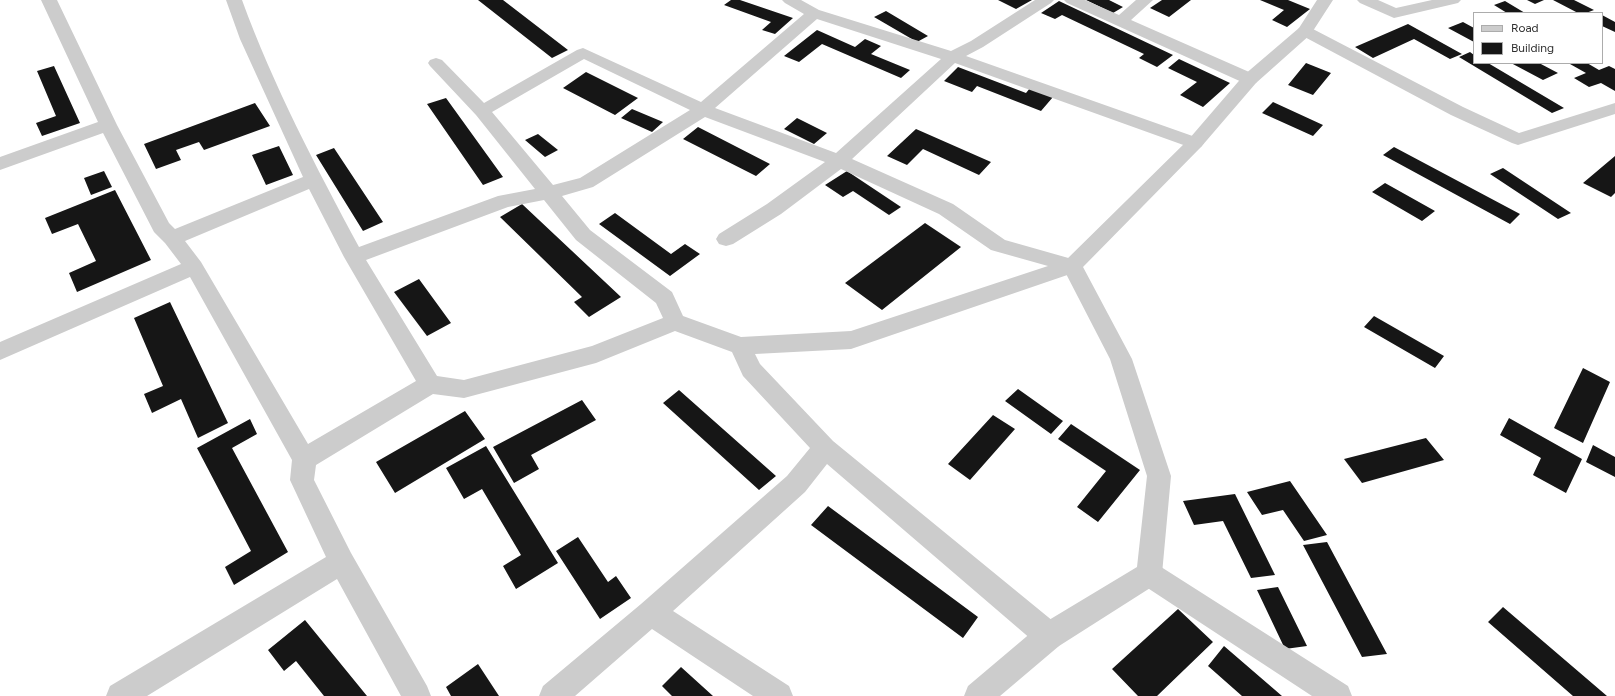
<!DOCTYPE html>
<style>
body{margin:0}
#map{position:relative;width:1615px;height:696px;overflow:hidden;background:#fff;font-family:Figtree,sans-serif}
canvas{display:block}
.legend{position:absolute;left:1473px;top:12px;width:130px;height:52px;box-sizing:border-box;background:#fff;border:1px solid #acacac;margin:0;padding:5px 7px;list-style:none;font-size:12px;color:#2f2f2f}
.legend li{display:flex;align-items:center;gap:8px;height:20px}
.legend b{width:20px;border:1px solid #acacac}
</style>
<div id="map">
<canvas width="1615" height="696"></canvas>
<ul class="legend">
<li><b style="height:5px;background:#ccc"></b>Road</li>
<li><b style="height:11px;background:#161616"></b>Building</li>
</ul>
</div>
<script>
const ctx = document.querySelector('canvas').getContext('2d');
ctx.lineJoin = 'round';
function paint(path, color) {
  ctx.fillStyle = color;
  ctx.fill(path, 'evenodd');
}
paint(new Path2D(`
 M478 0H503L568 50 552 58Z
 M731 0H740L793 18 775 34 762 30 771 22 724 5Z
 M998 0H1032L1016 9Z
 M1086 0H1109L1123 7 1113 13Z
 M1162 0H1191L1169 17 1150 8Z
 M1260 0H1288L1310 9 1287 27 1272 20 1284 10Z
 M1527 0H1544L1535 4Z
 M1553 0H1574L1594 10 1586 13H1578Z
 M1059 1 1173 55 1157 67 1139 58 1144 54 1062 15 1055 19 1041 13Z
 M1505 1 1525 13H1507L1494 5Z
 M886 11 928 36 917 42 874 17Z
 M1602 15 1615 22V32L1602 26Z
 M1463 22 1474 28V42L1448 28Z
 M1408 24 1462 54 1450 59 1414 39 1373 58 1355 47Z
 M817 30 855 47 865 39 881 46 871 54 910 70 901 78 822 44 799 62 784 56Z
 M1470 52 1474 55V63H1488L1564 108 1552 113 1459 57Z
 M1179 59 1230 83 1203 107 1180 95 1197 82 1168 68Z
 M1306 63 1331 73 1313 95 1288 85Z
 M1511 63H1539L1558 73 1543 80Z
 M1572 63H1587L1599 70 1609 66 1615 69V91L1601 83 1589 87 1574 78 1586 73 1570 64Z
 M54 66 80 123 42 136 36 123 56 116 37 71Z
 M958 67 1026 93 1030 88 1053 97 1041 111 977 86 972 92 944 81Z
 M586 72 638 98 615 115 563 88Z
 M446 98 503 177 483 185 427 104Z
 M1273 102 1323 125 1313 136 1262 113Z
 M255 103 270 126 204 150 199 142 176 150 181 160 156 169 144 144Z
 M632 109 663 122 652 132 621 118Z
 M797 118 827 133 814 144 784 129Z
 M698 127 770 164 756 176 683 139Z
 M916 129 991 162 979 175 923 149 907 165 887 156Z
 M538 134 558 150 545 157 525 140Z
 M279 146 293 175 266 185 252 155Z
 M1394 147 1520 214 1510 224 1383 155Z
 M334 148 383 222 363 231 316 155Z
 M1615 156V193L1611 197 1583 183Z
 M1503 168 1571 213 1558 219 1490 174Z
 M104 171 112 187 91 195 84 178Z
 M847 171 901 207 889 215 853 191 843 197 825 185Z
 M1385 183 1435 211 1422 221 1372 192Z
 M115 190 151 260 77 292 69 273 96 261 78 224 52 234 45 218Z
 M522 204 621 297 589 317 574 302 582 297 500 217Z
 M615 213 671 254 685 244 700 254 670 276 599 224Z
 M925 223 961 247 882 310 845 283Z
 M419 279 451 323 427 336 394 292Z
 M170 302 228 423 198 438 181 399 152 413 144 394 163 386 134 318Z
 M1374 316 1444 356 1435 368 1364 327Z
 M1583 368 1610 382 1583 443 1554 428Z
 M1018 389 1063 421 1051 434 1005 401Z
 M679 390 776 476 759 490 663 403Z
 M582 400 596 420 531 455 539 469 514 483 493 447Z
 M465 411 485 439 395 493 376 462Z
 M993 415 1015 429 970 480 948 464Z
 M1509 418 1582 459 1566 493 1533 475 1541 458 1500 435Z
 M250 419 257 434 232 448 288 552 234 585 225 567 251 551 197 448Z
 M1071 424 1140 470 1098 522 1077 507 1106 471 1058 439Z
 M1426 438 1444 460 1362 483 1344 459Z
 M1593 445 1615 457V477L1586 462Z
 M486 446 558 563 516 589 503 566 521 555 482 489 464 499 446 468Z
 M1290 481 1327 535 1304 541 1283 510 1262 515 1247 492Z
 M1235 494 1275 575 1251 578 1223 521 1194 525 1183 501Z
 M828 506 978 617 963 638 811 525Z
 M578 537 608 582 616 576 631 598 600 619 556 551Z
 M1327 542 1387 654 1362 657 1303 545Z
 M1278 587 1307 646 1285 649 1257 590Z
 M1503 607 1607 696H1573L1488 622Z
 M1178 609 1213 642 1157 696H1138L1112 669Z
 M305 620 367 696H324L296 661 284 671 268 650Z
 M1224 646 1282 696H1242L1208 666Z
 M478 664 499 696H451L446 687Z
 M681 667 713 696H672L662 686Z`), '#161616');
paint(new Path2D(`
 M41 0H57L117 125 169 223 175 229 303 177 240 39 226 0H242C273 85 316 167 359 247L498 196 535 189 476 115 430 66 428 63 430 60 436 58 442 60 484 103 577 50 583 48 701 102 804 14 785 3 782 0H801L819 10 951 51 971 41 1035 0H1054L1051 3 983 47 966 56 1201 139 1204 143 1201 147 1195 149 1189 147 955 63 852 159 953 204 1005 240 1079 261 1082 266 1079 271 851 349 755 354 760 364 833 441 1059 626 1063 636 1059 646 1049 650 1039 646 827 464 805 492 673 611 789 686 793 696H753L652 629 575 696H539L543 686 641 604 787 476 810 448 743 376 732 352 675 331 596 363 464 398 433 394 316 465 314 480 351 553 427 686 431 696H401L337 579 147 696H106L110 686 326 557 290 480 292 460 190 277 0 360V342L181 264 165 243 154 232 103 133 0 170V157L98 122ZM817 19 941 59 836 153 715 108ZM584 59 690 110 580 178 553 185 492 112ZM705 117 825 162 767 204 719 234 716 239 719 244 726 246 733 244 781 214 841 169 939 214 991 250 1048 266 851 331 741 337 683 316 672 292 590 230 562 196 593 187ZM309 189 344 257 416 381 308 444 201 262 185 241ZM544 200 576 240 656 303 663 318 592 346 464 380 437 376 366 260 508 207Z
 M1064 0H1085L1119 15 1136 0H1153L1131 20 1256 75 1258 79 1256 83 1250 84 1244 83 1067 3Z
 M1357 0H1378L1396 8 1432 0H1461L1458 3 1394 18 1360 3Z
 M1305 26 1311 28 1463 107 1519 133 1615 103V114L1524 143 1518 145 1512 143 1451 115 1299 34 1297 31 1299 28Z
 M1149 562 1158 565 1348 686 1352 696H1312L1140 583 1136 574 1140 565Z`), '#ccc');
paint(new Path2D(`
 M1317 0H1333L1311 34 1256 83 1201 147 1083 267 1132 359 1171 476 1162 574 1158 583 1059 646 1000 696H964L968 686 1039 626 1137 567 1147 476 1110 359 1062 266 1065 261 1189 139 1244 75 1299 28Z`), '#ccc');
</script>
